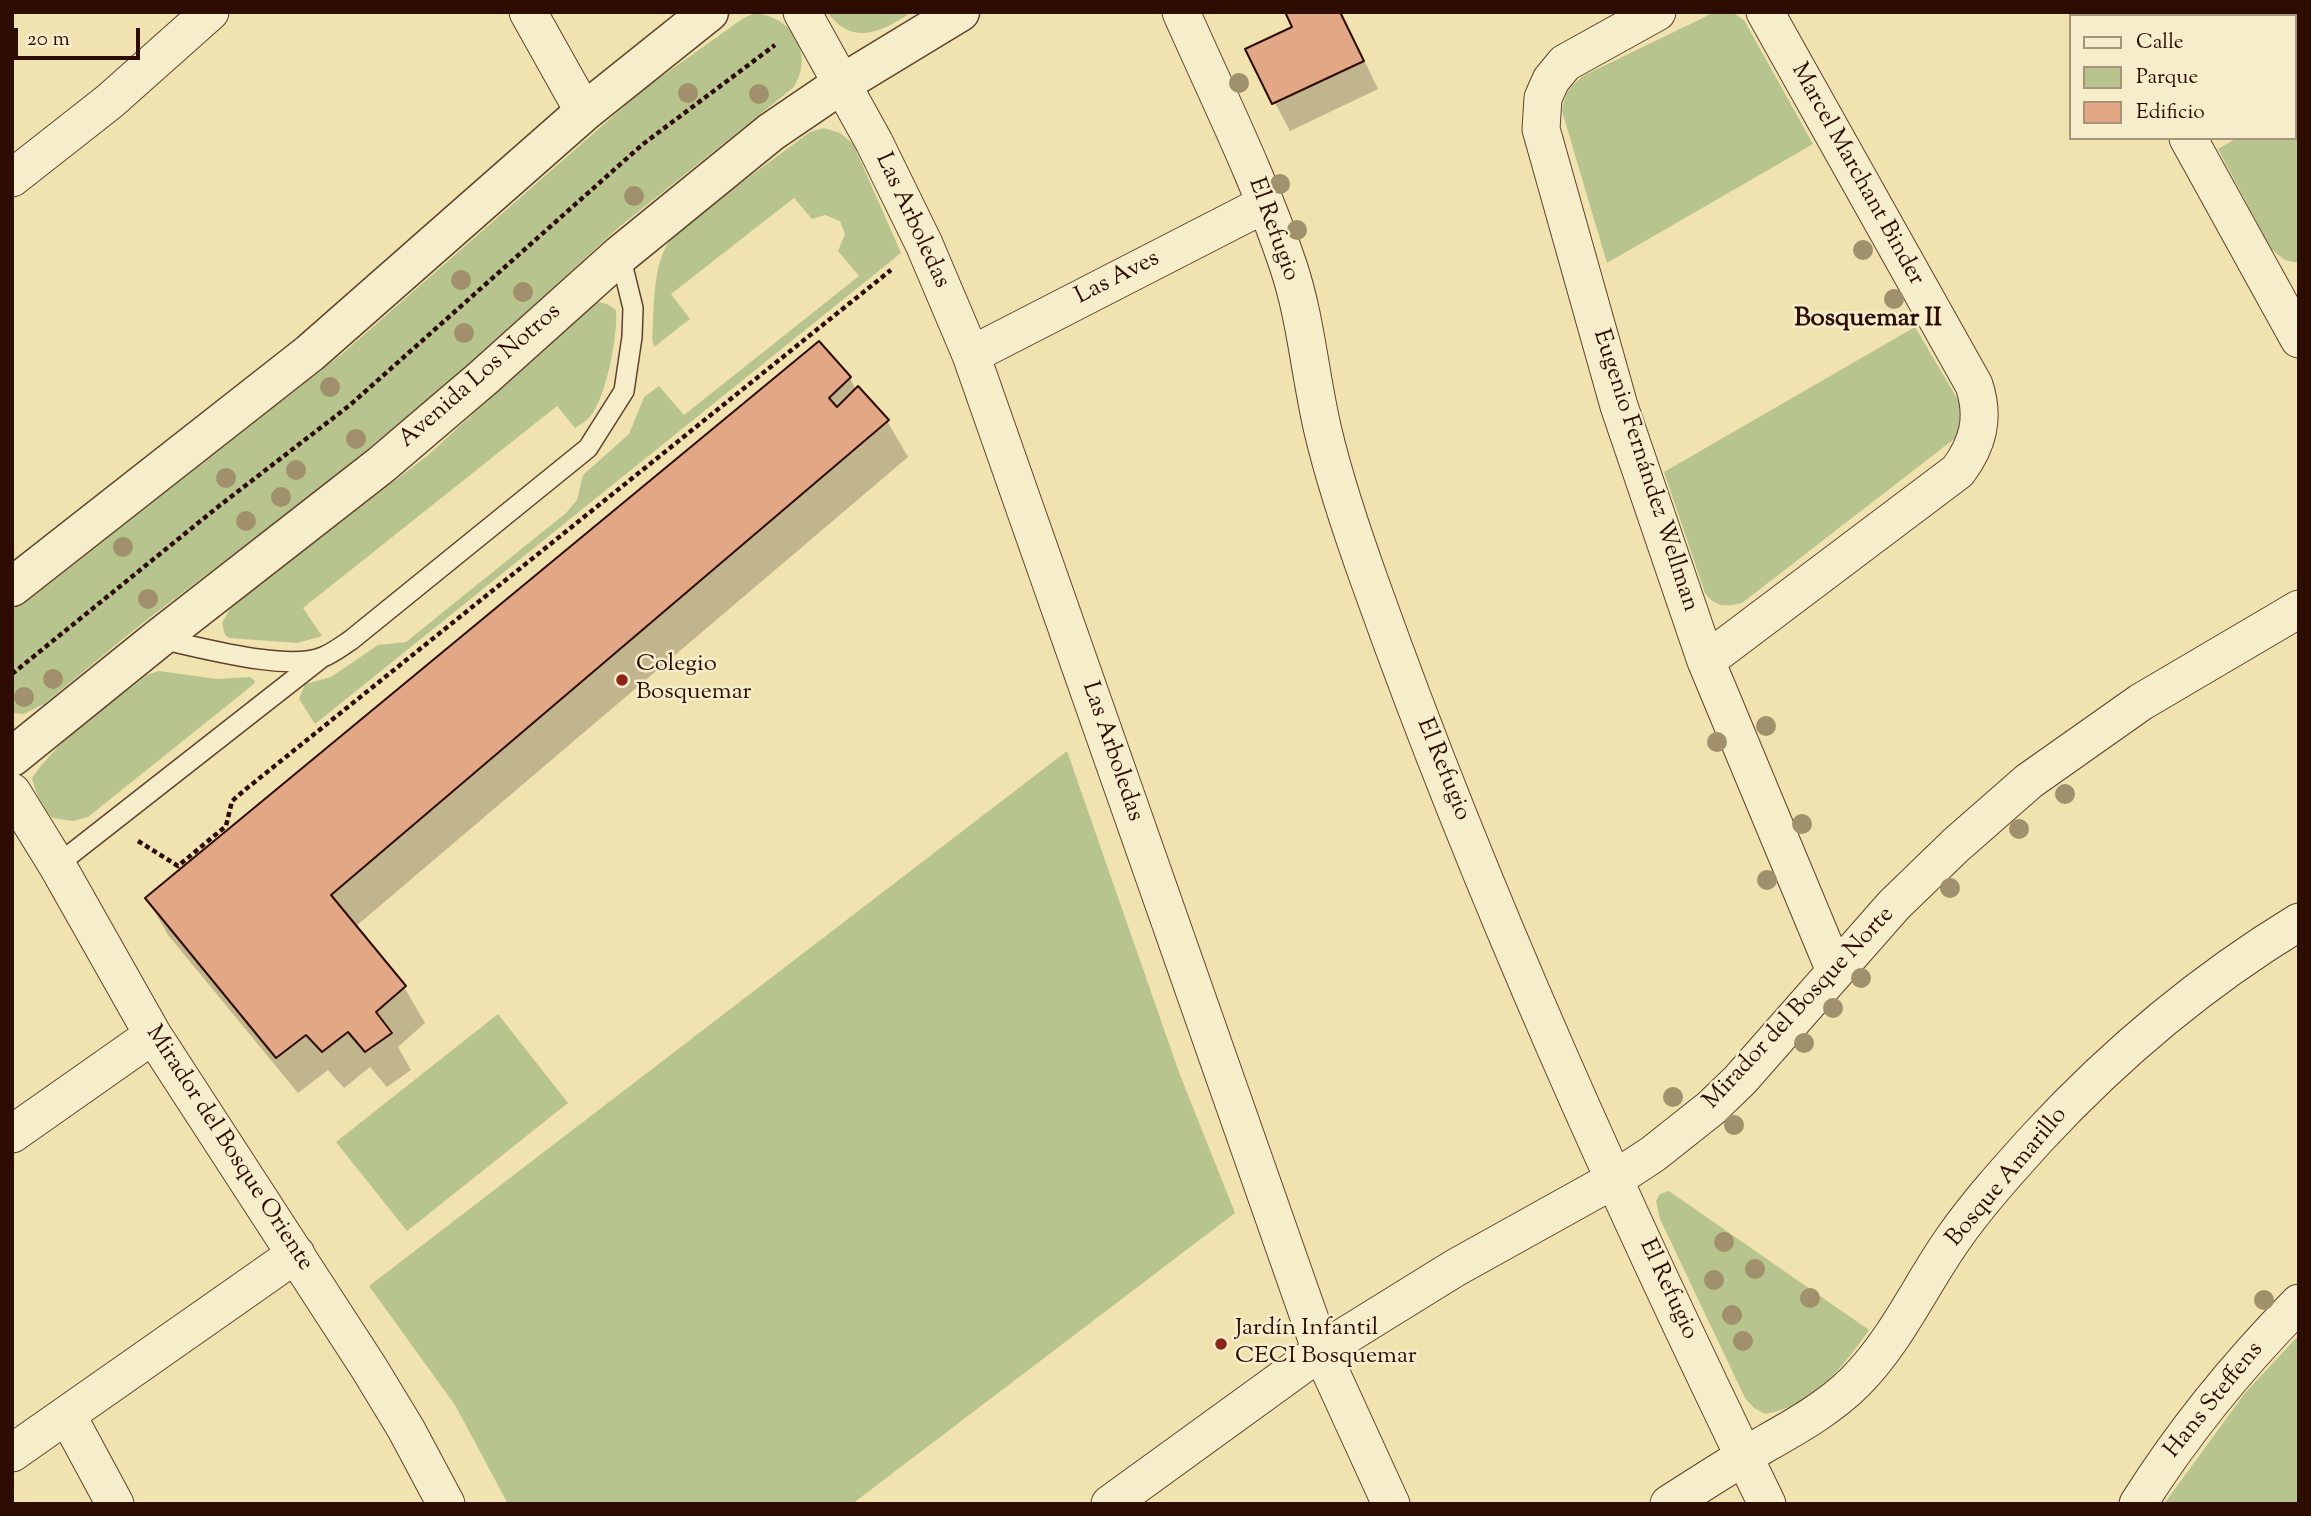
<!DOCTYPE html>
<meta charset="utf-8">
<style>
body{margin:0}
#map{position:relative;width:2311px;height:1516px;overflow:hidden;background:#f1e3af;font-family:"Sorts Mill Goudy",serif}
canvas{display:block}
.frame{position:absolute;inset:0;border:14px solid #2d0d02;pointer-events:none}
.legend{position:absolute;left:2069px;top:14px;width:228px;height:126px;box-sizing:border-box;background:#f6edcb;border:2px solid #a6937b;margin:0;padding:9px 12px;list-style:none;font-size:21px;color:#2d0d02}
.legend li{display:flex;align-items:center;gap:14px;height:35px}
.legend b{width:35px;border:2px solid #a6937b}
.scale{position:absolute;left:14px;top:28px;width:126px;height:32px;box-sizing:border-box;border:4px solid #2d0d02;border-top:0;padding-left:9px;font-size:21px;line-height:24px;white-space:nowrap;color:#2d0d02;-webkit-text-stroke:5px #f6edcb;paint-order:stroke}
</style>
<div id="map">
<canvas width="2311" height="1516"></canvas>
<div class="frame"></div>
<ul class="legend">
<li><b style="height:9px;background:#f6edcb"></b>Calle</li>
<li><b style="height:19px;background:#b7c48d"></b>Parque</li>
<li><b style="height:19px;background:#e2a885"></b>Edificio</li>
</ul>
<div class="scale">20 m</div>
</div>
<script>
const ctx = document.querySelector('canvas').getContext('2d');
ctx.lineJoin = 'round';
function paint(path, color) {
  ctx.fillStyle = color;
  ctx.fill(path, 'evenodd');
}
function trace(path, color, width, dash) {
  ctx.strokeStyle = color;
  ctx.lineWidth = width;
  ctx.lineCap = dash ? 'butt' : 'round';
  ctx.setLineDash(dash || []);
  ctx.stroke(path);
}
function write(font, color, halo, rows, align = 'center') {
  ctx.font = font + ' "Sorts Mill Goudy",serif';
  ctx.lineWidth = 5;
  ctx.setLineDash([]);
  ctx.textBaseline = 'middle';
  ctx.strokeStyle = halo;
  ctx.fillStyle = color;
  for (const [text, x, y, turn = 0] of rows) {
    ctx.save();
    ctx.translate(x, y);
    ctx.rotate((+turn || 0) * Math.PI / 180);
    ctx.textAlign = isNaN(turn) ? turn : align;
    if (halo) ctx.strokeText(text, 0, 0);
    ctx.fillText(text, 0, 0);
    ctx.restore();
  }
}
paint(new Path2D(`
 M827 12H912C882 31 854 48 827 12Z
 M1715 12 1735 14 1744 20 1813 144 1607 263 1562 111C1565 93 1570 85 1585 75Z
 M755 13C794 17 814 54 794 87L618 228 444 387 310 496 140 625 44 704 24 714 12 713V610L342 354 644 89 742 19Z
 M2299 106V263L2285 260 2271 249 2218 149 2237 138H2295V108Z
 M824 128 840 133 853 144 901 253 315 724 299 699 305 684 331 677 378 645 406 642 566 513 577 500 583 475 629 434 644 397 659 386 684 415 859 276 838 251 845 234 840 221 825 215 812 219 794 198 671 294 690 319 654 347 652 339C655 302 651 261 676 231L810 132Z
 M599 302 607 304 616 310C618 335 607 393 592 414 588 420 581 424 575 428L557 406 303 608 322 636 297 643 229 638 225 635 222 623 231 607 427 456 592 305Z
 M1915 327 1960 403 1963 414 1958 436 1742 603C1725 607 1715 607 1705 593L1664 472Z
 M159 671 217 679 250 677 255 681 254 684 88 817 73 821 52 818C43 806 35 793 32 778 61 736 107 707 147 675Z
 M1067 751 1180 1075 1235 1213 852 1504H508L455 1405 369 1286Z
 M498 1014 568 1103 407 1231 336 1142Z
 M1669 1191 1869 1330C1843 1367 1813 1406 1765 1414L1754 1408 1745 1398 1660 1219 1656 1201 1660 1194Z
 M2299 1335V1504H2164L2245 1393Z`), '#b7c48d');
paint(new Path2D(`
 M1287 12H1341L1378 89 1290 131 1247 50 1294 27Z
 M819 344 850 378 856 390 887 421 908 457 355 927 404 987 425 1023 398 1047 411 1070 387 1087 370 1067 344 1088 328 1070 298 1093 168 935 147 898Z`), '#0003');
const building = new Path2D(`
 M1285 12H1340L1364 61 1272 104 1245 49 1292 27Z
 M819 341 851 377 829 398 837 407 858 386 889 420 331 895 406 986 376 1012 392 1033 365 1052 348 1032 322 1052 306 1035 276 1058 145 898Z`);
paint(building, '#e2a885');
trace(building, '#2d0d02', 2);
const service = new Path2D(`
 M160 639C200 647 287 672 323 657 333 653 342 646 351 640L588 448 624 391 632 337 633 308 620 255
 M57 865 320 659`);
const minor = new Path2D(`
 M528 12 584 112
 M802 12 874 142 924 244 971 355 1321 1351 1391 1504
 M1181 12C1218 96 1259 178 1288 265 1306 318 1310 376 1323 431 1335 482 1353 535 1371 585 1483 899 1621 1204 1767 1504
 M1657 12 1565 63 1551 80 1543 98 1541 129 1619 406 1706 661 1835 971
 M2120 12 2121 16
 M2188 138 2299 339
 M12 178 110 101 210 12
 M971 355 1265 204
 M1706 661 1958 471C1978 444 1985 418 1974 385L1765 12
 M12 792 57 865 153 1035 369 1368 406 1429 446 1504
 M12 1134 153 1035
 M67 1415 115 1504
 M12 1453 296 1254
 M1110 1504 1321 1351 1455 1268 1615 1179 1653 1154 1711 1108 1740 1080 1894 905 1956 845 2029 781 2141 702 2299 609
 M1669 1504C1700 1484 1732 1464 1763 1445 1795 1427 1829 1408 1855 1382 1896 1341 1920 1286 1953 1239 1978 1203 2009 1169 2038 1137 2115 1054 2202 981 2299 922
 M2138 1504C2184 1431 2239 1364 2299 1303`);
const tertiary = new Path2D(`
 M12 587 310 353 584 112 709 12
 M12 757 158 639 381 465 483 378 620 255 771 132 843 83 960 12`);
trace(service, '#5e422d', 22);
trace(minor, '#5e422d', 39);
trace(tertiary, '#5e422d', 41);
trace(new Path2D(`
 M12 674 219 506 350 405 643 144 775 45
 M138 841 178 866 226 826 232 801 246 789 891 270`), '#2d0d02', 4.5, [5, 3.5]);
trace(service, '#f6edcb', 19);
trace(minor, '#f6edcb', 37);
trace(tertiary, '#f6edcb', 38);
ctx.fillStyle = '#a0906b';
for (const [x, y] of [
 [1239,83],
 [688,93],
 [759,94],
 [1280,184],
 [634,196],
 [1297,230],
 [1863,250],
 [461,280],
 [523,292],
 [1894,299],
 [464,333],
 [330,387],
 [356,439],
 [296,470],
 [226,478],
 [281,497],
 [246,521],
 [123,547],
 [148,599],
 [53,679],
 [24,697],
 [1766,726],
 [1717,742],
 [2065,794],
 [1802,824],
 [2019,829],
 [1767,880],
 [1950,888],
 [1861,978],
 [1833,1008],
 [1804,1043],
 [1673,1097],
 [1734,1125],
 [1724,1242],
 [1755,1269],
 [1714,1280],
 [1810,1298],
 [2264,1300],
 [1732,1315],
 [1743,1341]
]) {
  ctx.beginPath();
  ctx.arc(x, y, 10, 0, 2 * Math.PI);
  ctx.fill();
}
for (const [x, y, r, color] of [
 [622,680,7,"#8f2418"],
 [1221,1344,7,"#8f2418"]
]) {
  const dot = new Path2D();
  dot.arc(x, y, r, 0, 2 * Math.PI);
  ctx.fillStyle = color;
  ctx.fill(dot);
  trace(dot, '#f6edcb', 2.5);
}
write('24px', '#2d0d02', '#f6edcb', [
 ["Marcel Marchant Binder",1856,175,61],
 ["Las Arboledas",911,221,65],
 ["El Refugio",1272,230,70],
 ["Las Aves",1118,279,-27],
 ["Avenida Los Notros",481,377,-41],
 ["Eugenio Fernández Wellman",1644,471,72],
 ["Las Arboledas",1111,752,71],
 ["El Refugio",1442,770,68],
 ["Mirador del Bosque Norte",1800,1009,-47],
 ["Mirador del Bosque Oriente",228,1149,57],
 ["Bosque Amarillo",2008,1178,-50],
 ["El Refugio",1667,1290,65],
 ["Hans Steffens",2215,1401,-51]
]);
write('24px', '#2d0d02', '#f6edcb', [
 ["Colegio",636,666],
 ["Bosquemar",636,694],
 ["Jardín Infantil",1235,1330],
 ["CECI Bosquemar",1235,1358]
], 'left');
write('bold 26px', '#2d0d02', '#f6edcb', [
 ["Bosquemar II",1868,321]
]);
</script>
